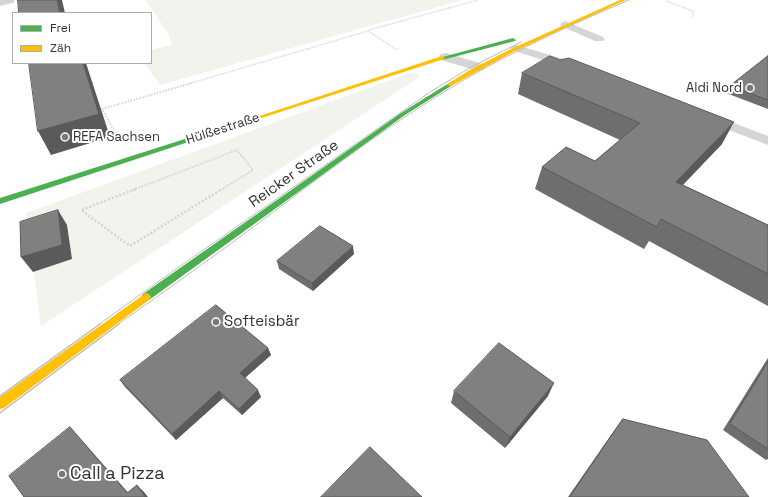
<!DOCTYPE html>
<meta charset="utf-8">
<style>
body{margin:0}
#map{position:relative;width:768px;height:497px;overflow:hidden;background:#fff;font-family:"Space Grotesk",sans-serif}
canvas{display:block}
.legend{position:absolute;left:12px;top:12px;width:140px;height:52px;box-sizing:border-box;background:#fff;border:1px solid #adadad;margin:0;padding:5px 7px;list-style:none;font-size:12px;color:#313131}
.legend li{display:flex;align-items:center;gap:8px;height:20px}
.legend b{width:20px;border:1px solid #adadad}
</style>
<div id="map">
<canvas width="768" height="497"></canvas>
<ul class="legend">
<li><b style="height:5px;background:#4caf50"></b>Frei</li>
<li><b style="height:5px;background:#ffc107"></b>Zäh</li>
</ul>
</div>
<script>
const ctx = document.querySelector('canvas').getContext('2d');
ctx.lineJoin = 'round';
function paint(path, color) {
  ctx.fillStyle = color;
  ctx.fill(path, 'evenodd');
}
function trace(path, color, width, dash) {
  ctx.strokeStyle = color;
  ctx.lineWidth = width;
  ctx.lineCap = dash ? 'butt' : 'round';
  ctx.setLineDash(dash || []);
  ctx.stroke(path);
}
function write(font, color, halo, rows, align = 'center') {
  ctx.font = font + ' "Space Grotesk",sans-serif';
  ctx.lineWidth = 4;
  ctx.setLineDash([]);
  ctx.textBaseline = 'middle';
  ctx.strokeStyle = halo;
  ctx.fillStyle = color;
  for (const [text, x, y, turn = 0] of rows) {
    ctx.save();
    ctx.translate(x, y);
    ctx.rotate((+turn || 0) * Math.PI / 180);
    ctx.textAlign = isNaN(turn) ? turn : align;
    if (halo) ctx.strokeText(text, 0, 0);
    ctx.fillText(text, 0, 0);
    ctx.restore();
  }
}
paint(new Path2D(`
 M146 0H462L160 85 144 63H151V50L172 45 169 35Z
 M413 72 421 76 41 326 26 213Z`), '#f1f3ed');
trace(new Path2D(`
 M666 1 693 11V17
 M369 30 478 0
 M188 84 368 31 397 50`), '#d4d4d4', 1.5, [1, 1]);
trace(new Path2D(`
 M118 138 102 109 192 83
 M133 190 237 150 253 170 221 190`), '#d4d4d4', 2, [1.5, 1.5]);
trace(new Path2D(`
 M136 189 81 210 130 246 222 189`), '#d4d4d4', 2.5, [2, 2]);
paint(new Path2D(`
 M565 21 603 37 605 39 603 41H595L561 26 560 24Z
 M516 45 574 62 576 65 574 68 570 69 512 50 510 48 512 46Z
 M710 114 768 136V145L705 121 703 118 705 115Z`), '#d5d5d5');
paint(new Path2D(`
 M0 0H15L13 3 0 6Z
 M446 53 483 64 485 67 483 70 478 71 441 60 439 57 441 54Z`), '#d5d5d5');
paint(new Path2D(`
 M513 38 516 40 515 41 442 60 439 58Z
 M449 83 452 85 451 86 405 115 149 300 146 301 143 300 141 297 143 294 401 113Z
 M238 122 240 123V125L0 204V198Z`), '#4caf50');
paint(new Path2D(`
 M620 0H626L515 51 451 86 446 85 468 71 511 49Z
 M442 56 445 58 444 59 240 125H236L235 124Z
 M146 293 149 294 151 297 149 300 4 408 0 409V397Z`), '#ffc107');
trace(new Path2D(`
 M98 325 176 269 430 92 473 66 521 42
 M117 325C168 289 219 253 268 216 332 168 395 120 464 80 517 49 573 24 629 0`), '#bdbdbd', 1);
trace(new Path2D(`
 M0 396 100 324
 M0 413 119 324`), '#bdbdbd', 1.5);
paint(new Path2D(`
 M768 56V109L726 93 730 86Z
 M522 73 722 144 683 185 768 225V306L649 241 644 249 535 189 542 167 595 161 620 140 518 94Z
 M354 254 313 291 279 269 277 261Z
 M268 348 271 355 245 378 261 397 242 415 223 398 176 440 125 387 120 380Z
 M768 358V459L766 460 723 430 766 361Z
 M454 391 548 396 505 448 451 403Z
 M623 419 749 497H568L611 435Z`), '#6e6e6e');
paint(new Path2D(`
 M57 0H62L65 13H60Z
 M83 63H86L110 137 51 155 38 131Z
 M734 122 722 144 664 204 676 182Z
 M58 210 67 225 72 259 33 272 21 257Z
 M353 246 354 254 313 291 312 283Z
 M268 348 271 355 242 380 240 373Z
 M554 383 548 396 505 448 510 437Z
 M258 390 261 397 242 415 239 409Z
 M219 391 223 398 176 440 172 434Z
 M70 427 78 436 132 497 127 493Z
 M137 485 144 492 148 497H145Z`), '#5a5a5a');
const building = new Path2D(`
 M18 0H57L60 13H19Z
 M550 56 560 60 569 58 734 122 676 182 768 225V274L661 219 657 227 542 167 566 147 595 161 640 123 522 73Z
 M768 56V100L730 86Z
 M29 63H83L99 114 38 131Z
 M58 210 62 245 21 257 20 222Z
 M320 226 353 246 312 283 277 261Z
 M216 305 268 348 240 373 258 390 239 409 219 391 172 434 120 380Z
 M499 343 554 383 510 437 454 391Z
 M768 362V449L730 424Z
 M623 419 707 440 749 497H570Z
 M70 427 127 493 137 485 145 497H24L9 476Z
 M370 447 422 497H321Z`);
paint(building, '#808080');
trace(building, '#5a5a5a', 1);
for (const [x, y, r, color] of [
 [750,88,4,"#797979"],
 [65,137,4,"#797979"],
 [216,322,4,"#797979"],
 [62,474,4,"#797979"]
]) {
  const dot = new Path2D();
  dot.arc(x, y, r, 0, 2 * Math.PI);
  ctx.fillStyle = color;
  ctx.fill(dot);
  trace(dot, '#fff', 1.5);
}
write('13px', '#313131', '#fff', [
 ["Aldi Nord",742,88],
 ["REFA Sachsen",73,137,"left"]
], 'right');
write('13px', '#313131', '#fff', [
 ["Hülßestraße",223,129,-18]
]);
write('15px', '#313131', '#fff', [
 ["Reicker Straße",294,174,-35]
]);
write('15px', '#313131', '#fff', [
 ["Softeisbär",224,322]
], 'left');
write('18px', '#313131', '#fff', [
 ["Call a Pizza",70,474]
], 'left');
</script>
